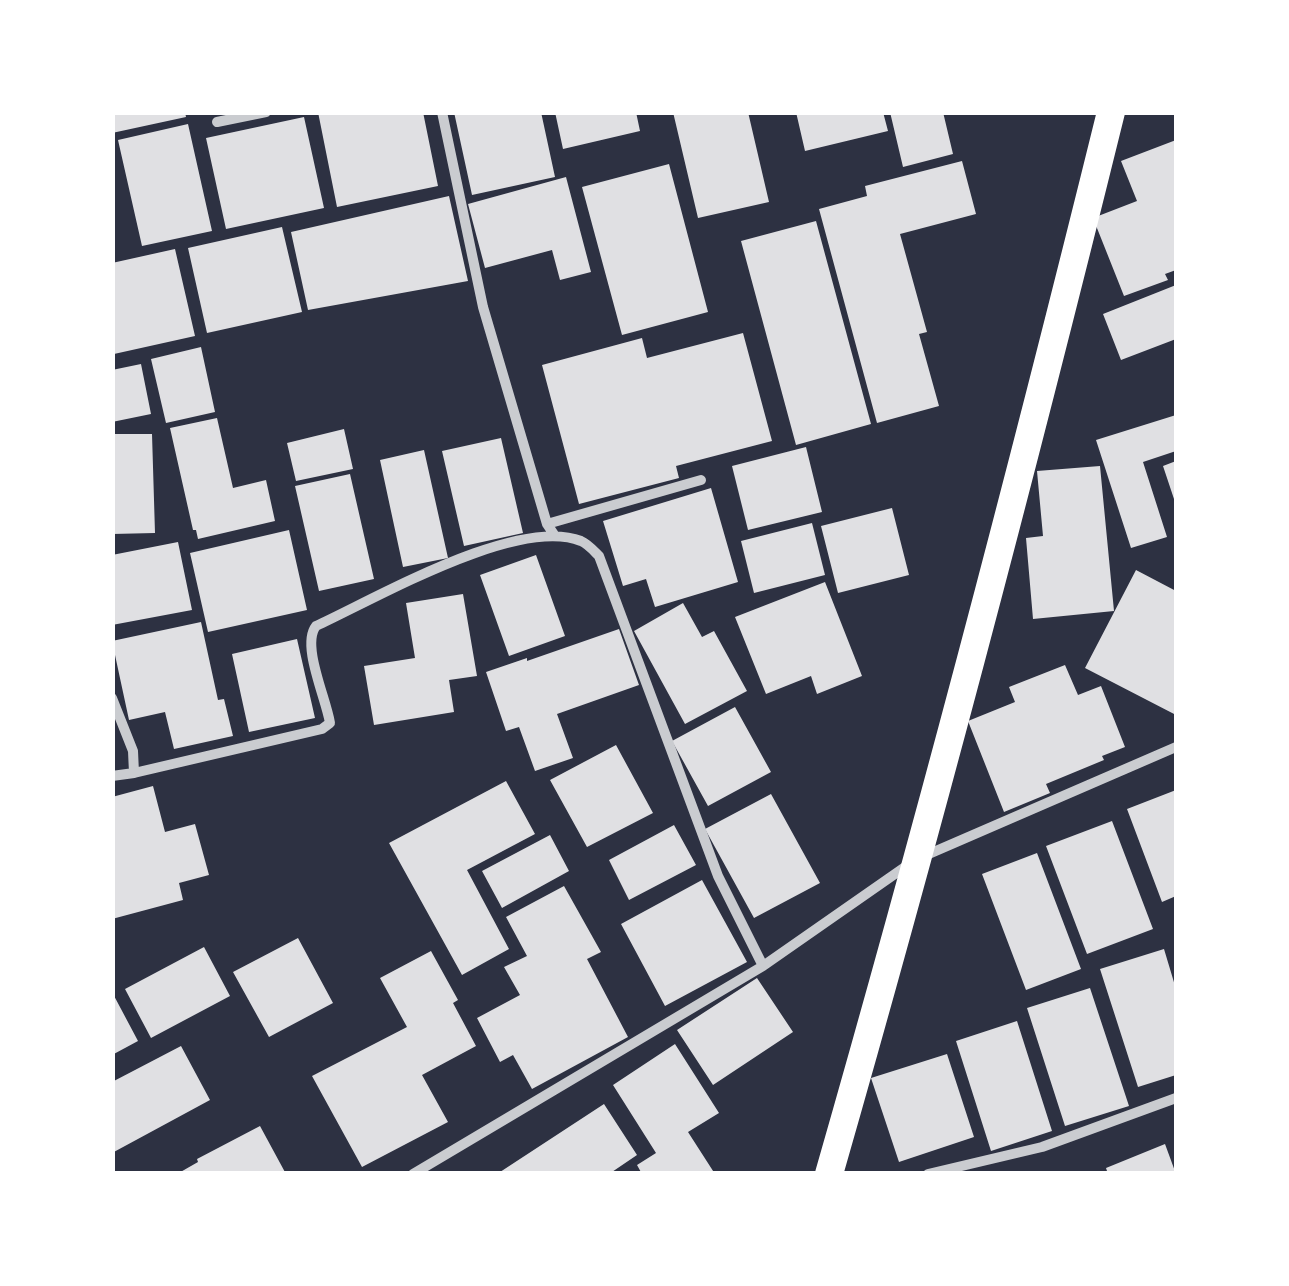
<!DOCTYPE html>
<style>
body{margin:0}
#map{position:relative;width:1289px;height:1286px;overflow:hidden;background:#2d3142;font-family:Figtree,sans-serif}
canvas{display:block}
.frame{position:absolute;inset:0;border:115px solid #fff;pointer-events:none}
</style>
<div id="map">
<canvas width="1289" height="1286"></canvas>
<div class="frame"></div>
</div>
<script>
const ctx = document.querySelector('canvas').getContext('2d');
ctx.lineJoin = 'round';
function paint(path, color) {
  ctx.fillStyle = color;
  ctx.fill(path, 'evenodd');
}
function trace(path, color, width, dash) {
  ctx.strokeStyle = color;
  ctx.lineWidth = width;
  ctx.lineCap = dash ? 'butt' : 'round';
  ctx.setLineDash(dash || []);
  ctx.stroke(path);
}
paint(new Path2D(`
 M112 112H185L186 117 112 133Z
 M318 112H423L438 186 337 207Z
 M454 112H541L555 177 472 195Z
 M555 112H636L640 131 563 149Z
 M673 112H748L769 202 698 218Z
 M796 112H883L888 131 805 151Z
 M890 112H943L953 154 903 167Z
 M304 117 324 208 226 229 206 138Z
 M188 124 212 231 142 246 118 140Z
 M1176 140V270L1165 274 1168 280 1124 296 1093 218 1137 201 1121 161Z
 M962 161 976 214 900 234 927 332 919 334 939 406 877 423 819 209 867 196 865 186Z
 M669 164 708 312 622 335 582 187Z
 M566 177 591 272 560 280 552 250 485 268 468 204Z
 M449 196 468 281 308 310 291 232Z
 M816 221 871 424 796 445 741 241Z
 M282 227 302 312 207 333 188 248Z
 M175 249 195 336 114 354 112 263Z
 M1176 285V339L1121 360 1103 314Z
 M743 333 772 441 676 466 679 478 579 504 542 365 642 338 647 358Z
 M201 347 215 412 166 423 151 359Z
 M141 364 151 414 112 422V370Z
 M1176 415V451L1143 462 1167 537 1131 548 1096 440Z
 M217 418 233 488 266 480 275 521 198 539 196 530H193L170 428Z
 M344 429 353 469 296 481 287 443Z
 M112 434H152L155 533 112 534Z
 M501 438 523 533 464 546 442 451Z
 M806 447 822 512 748 530 732 466Z
 M424 450 448 558 403 567 380 460Z
 M1176 461V505L1163 466Z
 M1100 466 1114 611 1033 619 1026 538 1043 536 1037 471Z
 M350 474 374 579 319 591 295 486Z
 M711 488 738 582 655 607 646 579 623 586 603 521Z
 M892 508 909 575 838 593 821 526Z
 M812 523 825 575 754 593 741 541Z
 M289 530 307 610 208 632 190 553Z
 M178 542 192 610 112 625V555Z
 M536 555 565 636 509 656 480 575Z
 M1136 570 1176 591V715L1085 668Z
 M825 582 862 676 817 694 811 676 766 694 735 617Z
 M463 594 477 676 449 680 454 712 374 725 364 666 415 658 406 603Z
 M683 603 702 637 714 631 747 691 685 724 634 631Z
 M201 622 218 700 224 699 233 736 174 749 165 712 129 720 112 641Z
 M619 629 639 685 557 714 573 758 535 771 519 727 506 731 486 672 527 658V661Z
 M297 639 315 718 249 732 232 654Z
 M1065 665 1078 695 1101 686 1125 747 1102 756 1104 760 1046 784 1050 793 1004 812 968 721 1015 702 1009 687Z
 M735 707 771 772 708 806 672 741Z
 M616 745 653 813 587 847 550 780Z
 M506 781 535 834 467 870 509 949 462 975 389 843Z
 M153 786 165 832 195 824 209 875 179 883 183 900 112 919V797Z
 M1176 790V896L1162 902 1127 809Z
 M771 794 820 883 754 918 705 829Z
 M1112 821 1153 929 1087 954 1046 846Z
 M674 825 696 865 629 900 609 860Z
 M550 835 569 871 502 908 482 871Z
 M1037 853 1081 969 1026 990 982 874Z
 M702 880 747 962 665 1006 621 924Z
 M564 886 601 952 587 959 628 1037 532 1089 513 1055 500 1062 477 1018 520 995 504 967 527 956 506 917Z
 M298 938 333 1003 269 1037 233 972Z
 M204 947 230 996 151 1038 125 989Z
 M1164 949 1176 989V1075L1138 1087 1100 969Z
 M431 951 458 1000 453 1003 476 1046 422 1075 448 1122 362 1167 312 1076 407 1027 380 978Z
 M757 978 793 1032 713 1085 677 1030Z
 M1090 988 1129 1106 1065 1126 1027 1008Z
 M112 992 138 1041 112 1055Z
 M1017 1021 1052 1131 991 1151 956 1041Z
 M675 1044 719 1113 688 1132 715 1174H642L637 1165 656 1153 613 1085Z
 M181 1046 210 1100 112 1153V1082Z
 M947 1054 974 1137 899 1162 871 1078Z
 M604 1104 637 1155 609 1174H497Z
 M260 1126 286 1174H177L198 1162 197 1159Z
 M1165 1144 1176 1174H1108L1106 1168Z`), '#e0e0e3');
trace(new Path2D(`
 M442 112 483 307 547 524 555 536
 M217 122 266 112
 M547 524 701 480
 M112 698 133 751 134 773 112 776
 M134 773 322 729 330 723C326 698 301 645 316 626 377 598 517 516 581 541 588 544 594 551 599 556L718 876 763 966
 M413 1174 763 966 915 860 1176 747
 M928 1174 1042 1147 1176 1098`), '#caccd0', 10);
trace(new Path2D(`
 M829 1174C930 822 1023 468 1111 112`), '#fff', 28);
</script>
